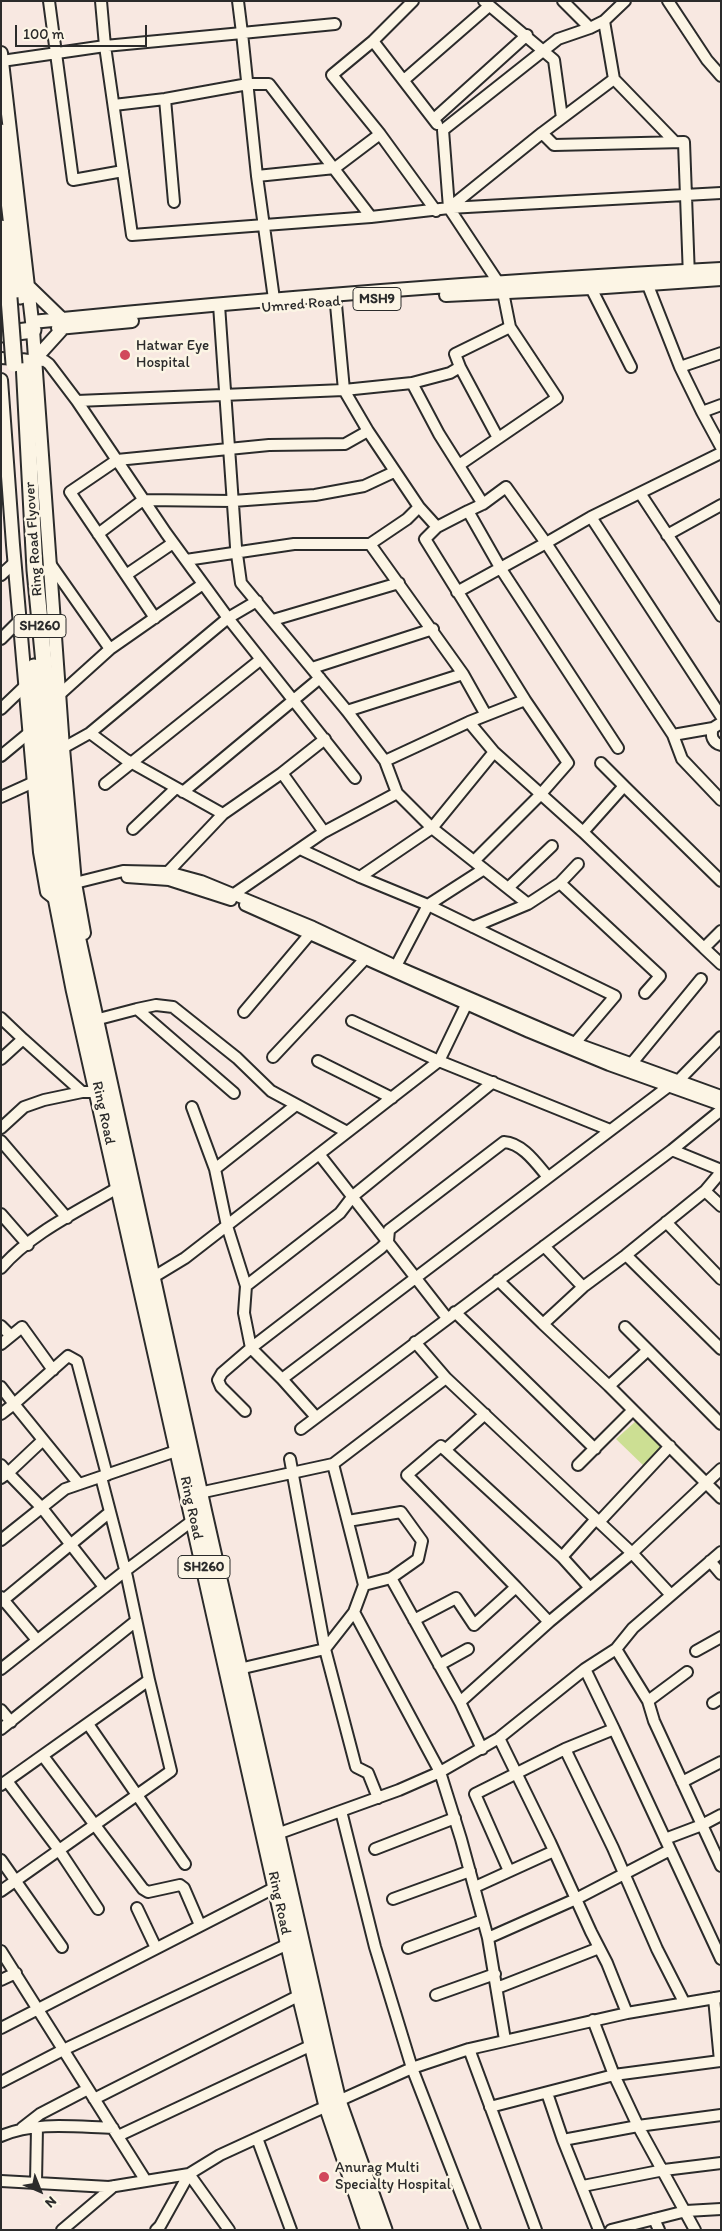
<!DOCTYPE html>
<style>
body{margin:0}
#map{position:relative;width:722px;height:2231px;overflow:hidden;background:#f8e8e1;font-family:Itim,sans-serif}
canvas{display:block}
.frame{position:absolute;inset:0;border:2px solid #2b2b2b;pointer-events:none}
.north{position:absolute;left:15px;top:2166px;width:50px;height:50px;-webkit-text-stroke:4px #fcf5e5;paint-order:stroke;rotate:136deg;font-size:14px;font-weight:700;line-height:20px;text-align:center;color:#2b2b2b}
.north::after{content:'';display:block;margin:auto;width:18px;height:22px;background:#2b2b2b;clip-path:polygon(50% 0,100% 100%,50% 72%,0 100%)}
.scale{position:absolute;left:15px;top:25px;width:132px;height:22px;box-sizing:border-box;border:2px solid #2b2b2b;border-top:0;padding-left:6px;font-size:15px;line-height:18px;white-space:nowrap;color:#2b2b2b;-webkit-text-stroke:4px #fcf5e5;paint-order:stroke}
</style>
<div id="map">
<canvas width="722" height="2231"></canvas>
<div class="frame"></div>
<div class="north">N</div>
<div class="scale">100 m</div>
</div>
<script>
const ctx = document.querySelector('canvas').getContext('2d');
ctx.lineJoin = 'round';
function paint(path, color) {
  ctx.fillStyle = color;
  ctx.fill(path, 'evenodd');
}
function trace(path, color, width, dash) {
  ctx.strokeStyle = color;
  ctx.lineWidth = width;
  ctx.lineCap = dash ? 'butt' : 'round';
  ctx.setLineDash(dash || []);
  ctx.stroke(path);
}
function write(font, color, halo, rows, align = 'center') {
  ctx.font = font + ' Itim,sans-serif';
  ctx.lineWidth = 5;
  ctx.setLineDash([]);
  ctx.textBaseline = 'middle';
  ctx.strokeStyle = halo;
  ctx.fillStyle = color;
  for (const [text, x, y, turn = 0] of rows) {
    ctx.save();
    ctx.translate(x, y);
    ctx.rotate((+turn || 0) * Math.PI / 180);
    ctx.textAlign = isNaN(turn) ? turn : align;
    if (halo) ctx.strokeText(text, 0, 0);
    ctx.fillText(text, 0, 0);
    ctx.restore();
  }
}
paint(new Path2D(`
 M636 1421 661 1445 648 1470 616 1439Z`), '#ccdf93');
const minor = new Path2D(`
 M49 1 73 180 123 171
 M101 1 105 46 242 33 257 176 274 299
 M238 1 242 33 335 24
 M413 1 373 41 332 75 380 134 436 211
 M484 1 554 60 562 118
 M563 1 590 28
 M668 1 707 60 721 76
 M604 21 614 79
 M373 41 437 124
 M2 61 105 46 132 235 371 217 449 208 721 193
 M404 80 489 6
 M165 99 174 202
 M114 105 165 99 248 84H269L371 217
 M434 119 527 35
 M542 133 614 79 675 142
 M257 176 335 168 380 134
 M449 208 542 133 554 145 684 142 689 277
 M645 278 680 367 702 412
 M591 288 631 367
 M335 294 344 390 368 431 419 507 407 519 370 544 463 674 347 711
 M219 305 236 547 241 583 347 711 385 761
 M1 358 45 361 49 364 77 401 166 533 228 618 355 778
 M460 367 498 438
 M680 367 721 353
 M412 383 450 373 460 367 455 354 510 327
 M77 401 344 390 412 383 439 434 483 504 468 511 501 569 618 748
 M721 405 702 412 721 447
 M459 465 557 398 510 327 503 292 498 282 449 208 443 130 558 39 590 28 604 21 625 1
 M640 493 721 616
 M419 507 437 527 468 511
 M591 517 721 716
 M437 527 425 539 525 700 469 722
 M98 534 143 500 233 501 315 495 364 486 394 472
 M667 535 721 505
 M186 560 294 544H370
 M49 562 110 649
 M1 575 14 563
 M126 575 173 543
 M457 592 546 543 506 487 483 504
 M155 618 70 492 117 460 269 445 345 444 368 431
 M273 620 399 583
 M1 639 20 620
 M312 668 433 629
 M463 674 486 715
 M59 695 110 649 203 584
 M1 709 26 685
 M721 723 713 728C710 736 713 743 721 745
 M713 728 673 735 682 759 721 800
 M90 733 228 618 257 601
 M673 735 546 543 591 517 721 453
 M63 748 90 733 125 759 223 814
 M1 756 30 732
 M601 763 624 786
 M282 773 325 739
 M105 784 260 660
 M183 792 320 678
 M397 793 432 828 528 904
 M1 797 34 782
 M133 829 176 788
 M583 832 624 786 721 881
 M300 849 360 877 428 905 615 996 575 1043
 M474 861 540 795 568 763 525 700
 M578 864 560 883 660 976 645 993
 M127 877 169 880 231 900
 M166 877 168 872 223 814 282 773 324 832
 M360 877 432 828 494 752
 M75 883 123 871 168 872 201 881 313 927 396 966 575 1043 721 1096
 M508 888 552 846
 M234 894 324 832 397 793 385 761 469 722 494 752 583 832 704 948 721 931
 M245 905 529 1032 609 1065 721 1105
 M473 927 528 904 560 883
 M704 948 721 964
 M396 966 428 905 484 869
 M137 1009 156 1005 173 1007 237 1058 271 1091 347 1132
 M244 1012 309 935
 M1 1018 23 1039
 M95 1020 137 1009 234 1093
 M352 1021 439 1061 610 1130
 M273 1057 364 960
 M1 1059 23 1039 82 1092H101
 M318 1061 392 1098
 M632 1063 701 979
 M679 1080 721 1037
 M192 1107 215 1169 227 1226 246 1286 340 1213 353 1196 493 1082
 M1 1128 24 1107 44 1100 82 1092
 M1 1141 67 1218
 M672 1150 721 1170
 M319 1154 447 1318
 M215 1169 296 1105
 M721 1172 705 1191 626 1255 721 1349
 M705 1191 721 1206
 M1 1214 28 1245
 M666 1222 721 1279
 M1 1268C31 1233 79 1211 119 1187
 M152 1278 185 1258 439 1061 466 1005
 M498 1280 543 1324 583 1287 544 1246
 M246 1286 244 1313 251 1348 282 1379
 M583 1287 626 1255
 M455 1312 595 1449
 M543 1324 609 1386
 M1 1326 11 1336
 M625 1327 648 1350
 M415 1342 446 1378
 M1 1344 22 1327 53 1370
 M1 1387 14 1404 1 1414
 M245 1411 221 1387 218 1380 222 1373 251 1348 381 1248 388 1241 389 1230 504 1142C522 1143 536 1163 547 1176
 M316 1417 282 1379 669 1086
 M721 1424 648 1350 609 1386 721 1498
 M301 1429 672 1150 721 1110
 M445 1450 485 1414
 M290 1459 325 1649 356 1767 368 1773 378 1798
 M1 1465 8 1473 43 1440
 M578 1465 633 1410
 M1 1478 8 1473 42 1508 104 1587
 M79 1484 14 1404 68 1356 77 1361 107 1475
 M199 1493 333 1464 446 1378 632 1553 671 1595
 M348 1521 401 1512 422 1541 418 1559 391 1578
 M599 1522 670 1446
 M1 1540 65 1489 179 1450
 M562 1557 590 1588
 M710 1561 721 1574
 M364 1585 391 1578 460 1702
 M516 1587 549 1622
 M1 1597 37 1640
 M1 1602 110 1512
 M354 1612 440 1772 461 1839 488 1938 505 2040
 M414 1620 456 1598 474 1625 516 1587 407 1475 441 1446 562 1557 596 1519
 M616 1649 648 1701 654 1721 721 1866
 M696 1651 721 1637
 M439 1665 468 1649
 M1 1669 125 1571 196 1518
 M239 1669 325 1649 354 1612 364 1585 333 1464
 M585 1669 614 1729 565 1749 613 1848 657 1949 684 2002
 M648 1701 687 1672
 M713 1703 721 1698
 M1 1710 11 1722
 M88 1724 137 1795 171 1771 149 1680
 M1 1729 136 1621
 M614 1729 721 1959
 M499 1738 550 1842 591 1932 607 1963 627 2013
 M482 1749 460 1702 549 1622 632 1553 721 1469
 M43 1756 143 1889 148 1892 180 1885 184 1888 200 1925
 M7 1781 59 1850 98 1909
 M682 1782 721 1762
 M1 1785 149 1680 127 1577 101 1477
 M341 1811 375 1947 412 2068 475 2230
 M277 1834 399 1790 440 1772 499 1738 585 1669 616 1649 633 1628 721 1552
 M665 1839 702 1825 721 1815
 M375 1849 455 1818
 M1 1860 62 1947
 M509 1871 475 1794 565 1749
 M475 1887 554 1851
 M1 1891 137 1795 185 1864
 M393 1899 470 1871
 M137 1908 156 1948
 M488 1938 576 1899 670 1850
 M408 1948 483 1920
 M1 1951 146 2181
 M1 1980 16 1973
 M497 1988 599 1948
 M436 1995 495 1974
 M593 2020 614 2075 638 2126 695 2230
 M1 2028 276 1887
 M469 2049 536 2230
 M1 2082 63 2050 288 1944
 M547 2093 563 2140 638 2126 721 2115
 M94 2099 300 1995
 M490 2107 614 2075 720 2061 714 1998
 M22 2128 40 2114 88 2089
 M1 2136C36 2121 76 2127 113 2128
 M118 2136 312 2045
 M257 2138 291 2230
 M563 2140 599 2230
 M189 2174 229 2230
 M1 2181 109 2187 189 2174 220 2155 307 2115 412 2068 469 2049 627 2013 721 1997
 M36 2183 37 2127
 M583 2186 664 2170 721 2163
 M654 2219 659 2230
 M62 2230 114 2186
 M156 2230 160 2226 189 2174
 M611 2230 686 2211 721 2209`);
const major = new Path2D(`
 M1 53 33 330 63 748 75 883 84 933
 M29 287 62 319
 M446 295 591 288 721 279
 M32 322C261 299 491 281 721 269
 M58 328 132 321
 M35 359 64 327
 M1 380 13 545 40 852 47 892 56 899`);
const highway = new Path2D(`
 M1 132 20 296
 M1 228 9 298
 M1 334 33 330
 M24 362 35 570 65 881 204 1513 327 2055 338 2101 384 2230
 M34 667 54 887 74 989 300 1995 327 2106 369 2230`);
trace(minor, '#2b2b2b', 14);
trace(major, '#2b2b2b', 16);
trace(highway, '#2b2b2b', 19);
trace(minor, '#fcf5e5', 10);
trace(major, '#fcf5e5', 12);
trace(highway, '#fcf5e5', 15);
const highwayBridge = new Path2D(`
 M9 298 14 364`);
trace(highwayBridge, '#2b2b2b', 19, []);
trace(highwayBridge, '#fcf5e5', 15);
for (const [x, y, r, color] of [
 [125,355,6,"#d1495b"],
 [324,2177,6,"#d1495b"]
]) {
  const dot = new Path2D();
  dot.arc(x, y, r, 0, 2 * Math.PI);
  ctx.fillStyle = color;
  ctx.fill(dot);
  trace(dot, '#fcf5e5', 2);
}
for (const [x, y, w] of [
 [377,299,48],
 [40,626,52],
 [204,1567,52]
]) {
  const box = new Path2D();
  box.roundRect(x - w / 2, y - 11.5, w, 23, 4);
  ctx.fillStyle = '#fcf5e5';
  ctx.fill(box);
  trace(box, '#2b2b2b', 1);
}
write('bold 14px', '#2b2b2b', null, [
 ["MSH9",377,299],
 ["SH260",40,626],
 ["SH260",204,1567]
]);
write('15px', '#2b2b2b', '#fcf5e5', [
 ["Umred Road",301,305,-5],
 ["Ring Road Flyover",34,539,-94],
 ["Ring Road",103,1113,78],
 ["Ring Road",191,1508,78],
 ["Ring Road",279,1903,78]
]);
write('15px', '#2b2b2b', '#fcf5e5', [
 ["Hatwar Eye",136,346],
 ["Hospital",136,363],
 ["Anurag Multi",335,2168],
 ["Specialty Hospital",335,2185]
], 'left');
</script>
